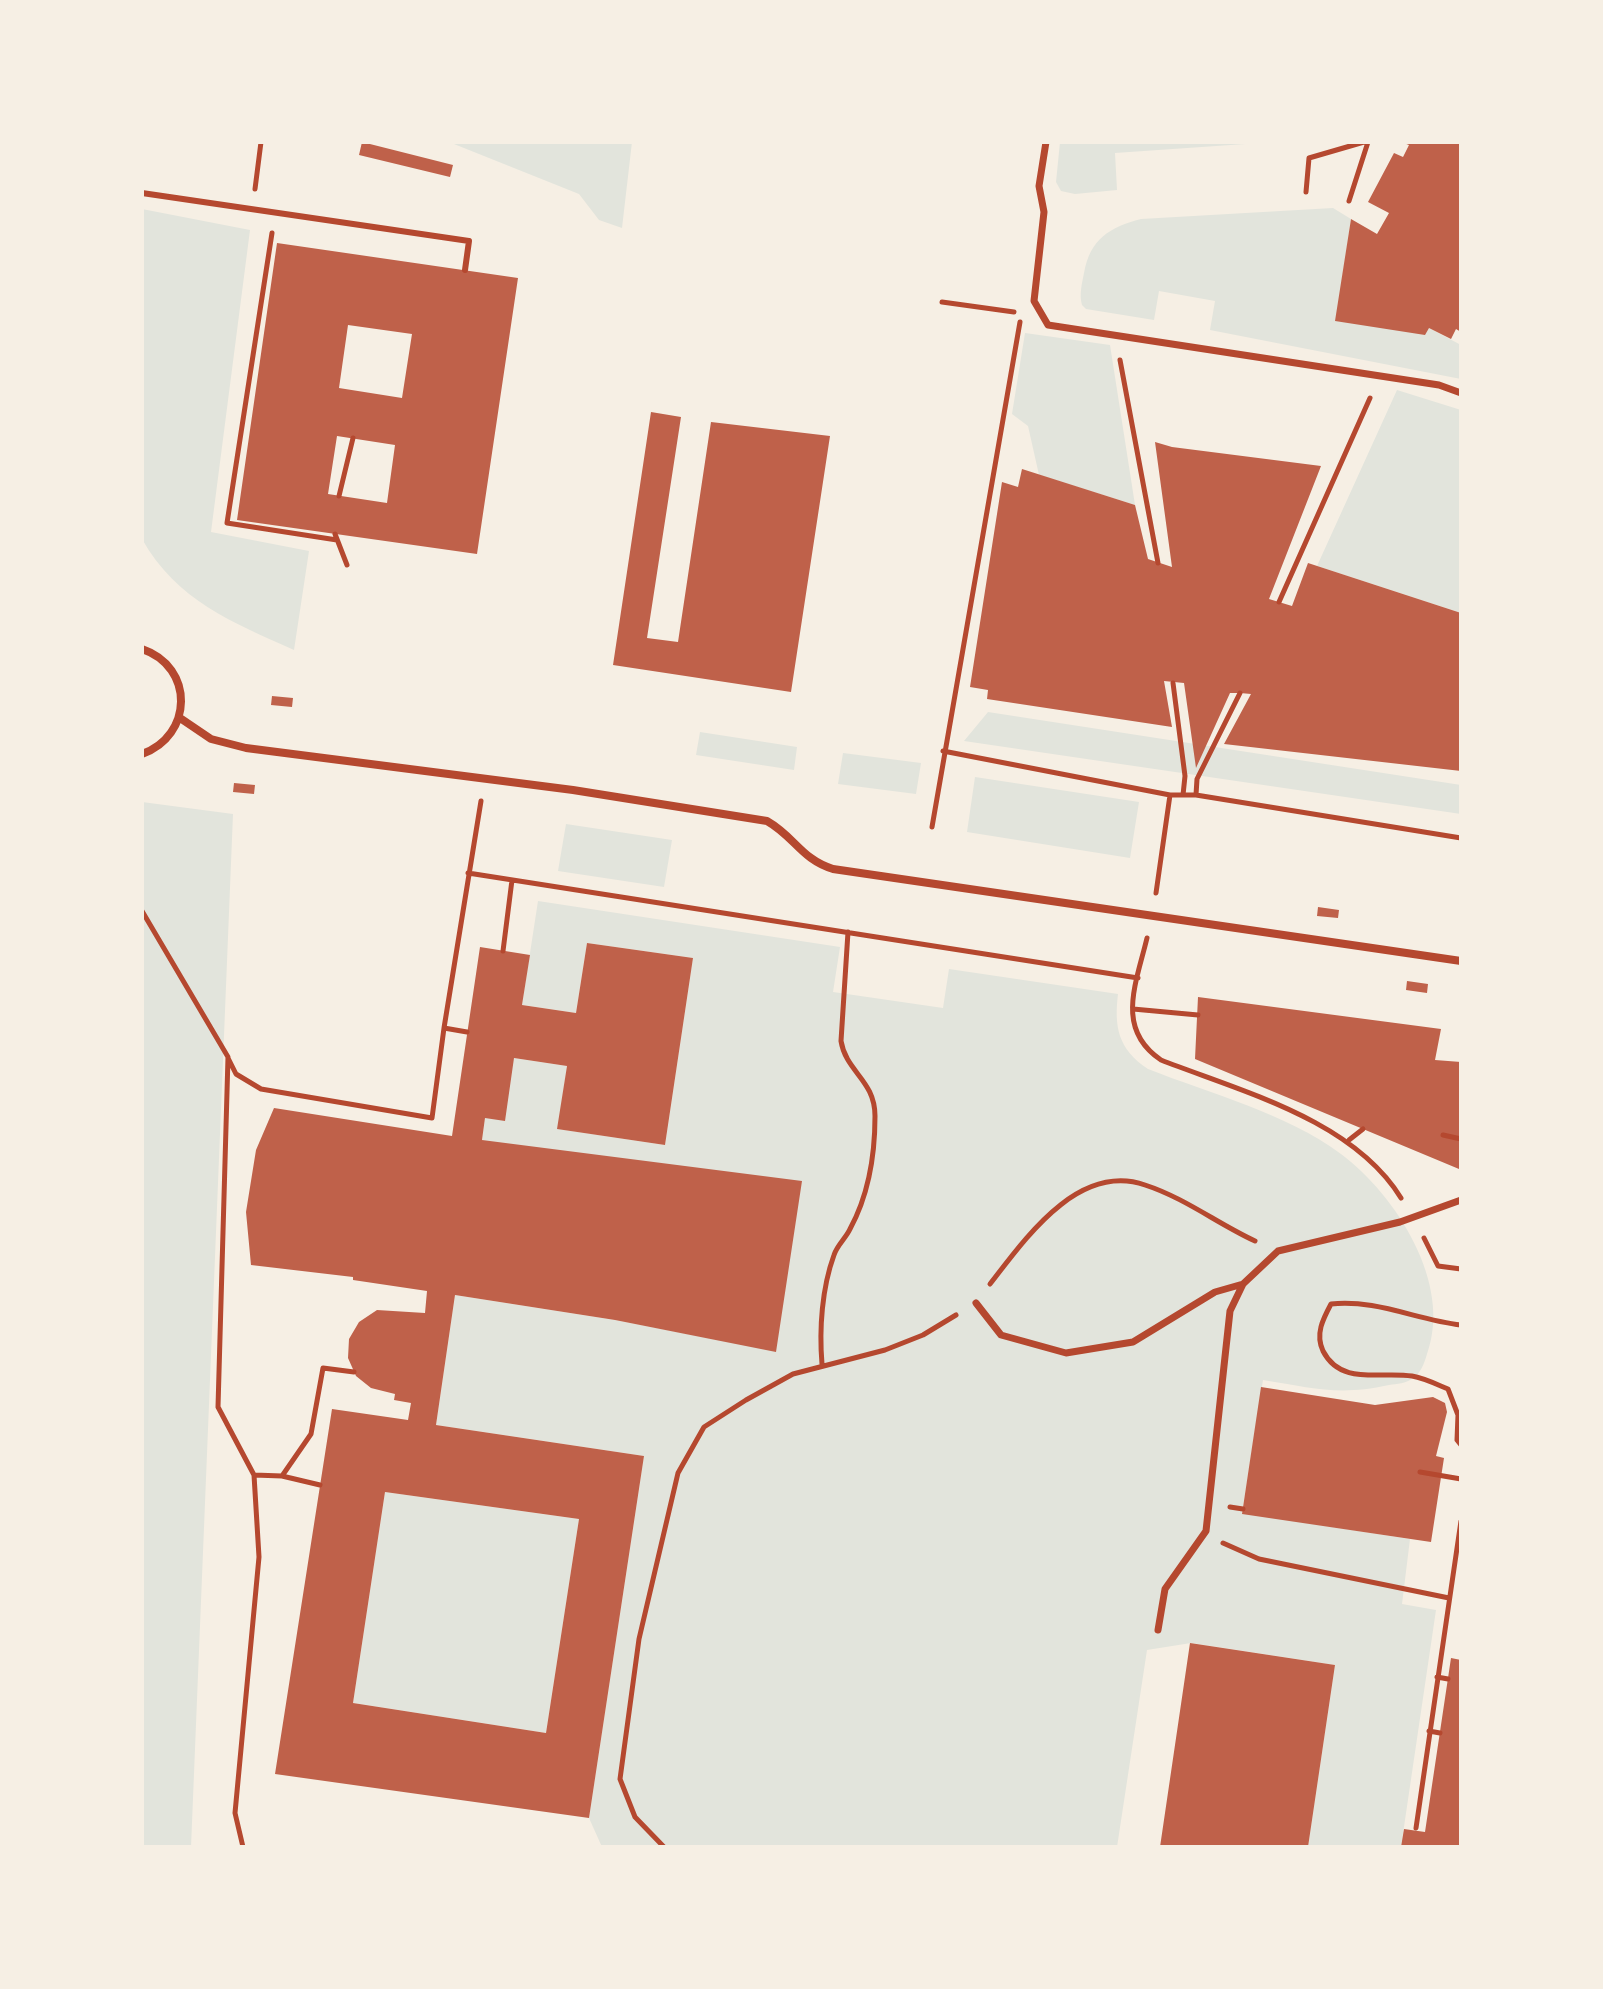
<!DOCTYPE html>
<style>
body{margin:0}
#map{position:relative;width:1603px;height:1989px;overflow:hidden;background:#f6efe4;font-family:"Nunito Sans",sans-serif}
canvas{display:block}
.frame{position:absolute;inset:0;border:144px solid #f6efe4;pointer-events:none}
</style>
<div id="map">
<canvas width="1603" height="1989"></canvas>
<div class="frame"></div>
</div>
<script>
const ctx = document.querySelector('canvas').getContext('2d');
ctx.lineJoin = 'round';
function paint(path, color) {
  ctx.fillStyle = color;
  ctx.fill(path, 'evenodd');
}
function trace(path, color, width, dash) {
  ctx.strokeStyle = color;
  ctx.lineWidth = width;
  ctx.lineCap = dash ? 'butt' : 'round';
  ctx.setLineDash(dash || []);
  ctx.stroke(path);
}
paint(new Path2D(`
 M449 142H632L622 228 599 220 579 194Z
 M1060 142H1274L1115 153 1117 190 1075 194 1061 191 1056 182Z
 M1333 208 1351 219 1336 321 1429 328 1461 345V379L1210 330 1215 301 1159 291 1154 320 1086 309 1082 305C1079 294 1082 284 1084 273 1090 239 1110 227 1141 219Z
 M142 209 250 230 211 532 309 551 294 650C232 622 177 601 142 539Z
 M1025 333 1110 345 1135 505 1039 475 1028 426 1012 414Z
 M1397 390 1461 410V613L1317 566Z
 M988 712 1461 785V814L964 741Z
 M700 732 797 747 794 770 696 755Z
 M843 753 921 763 916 794 838 784Z
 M975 777 1139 802 1130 858 967 832Z
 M142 802 233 814 191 1847H142Z
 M566 824 672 840 664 887 558 871Z
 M538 901 840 947 833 992 943 1008 949 969 1118 994C1114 1027 1118 1049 1148 1069 1211 1094 1286 1113 1341 1154 1396 1195 1453 1284 1427 1354 1424 1364 1421 1373 1412 1379 1406 1383 1397 1384 1389 1385 1339 1396 1313 1388 1263 1380L1242 1513 1410 1539 1402 1604 1436 1610 1401 1847H1308L1335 1665 1191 1643 1147 1650 1117 1847H602L589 1818 644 1456 436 1425 455 1295 615 1320 776 1351 482 1140 485 1118 514 1058 567 1066 558 1129 665 1145 693 958 587 943 576 1013 522 1005Z
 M385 1492 579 1519 546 1733 353 1703Z`), '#e2e4dc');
paint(new Path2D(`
 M362 142 453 165 450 177 359 155Z
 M1401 142H1461V332L1456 329 1451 339 1429 328 1425 335 1335 321 1351 219 1377 234 1389 213 1368 202 1394 153 1403 157 1409 145Z
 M277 243 518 278 477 554 237 520ZM348 325 412 334 402 398 339 388ZM337 436 395 445 387 503 328 494Z
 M651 412 681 417 647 638 678 642 711 422 830 436 791 692 613 665Z
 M1155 442 1172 447 1321 466 1269 599 1292 606 1308 563 1461 613V771L1224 744 1251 694 1240 693H1230L1196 768 1184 683 1164 681 1172 727 987 699 988 690 970 687 1002 482 1018 487 1022 469 1135 505 1148 559 1172 567Z
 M272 696 293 698 292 707 271 705Z
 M234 783 255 785 254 794 233 792Z
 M1318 907 1339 910 1338 918 1317 916Z
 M587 943 693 958 665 1145 557 1129 567 1066 514 1058 505 1121 485 1118 482 1140 802 1181 776 1352 615 1320 455 1295 436 1425 644 1456 589 1818 275 1774 332 1409 408 1420 411 1403 394 1400 395 1394 371 1388 356 1376 348 1358 349 1339 359 1322 377 1310 425 1313 427 1291 353 1280V1277L251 1265 246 1212 256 1150 274 1108 452 1136 480 947 530 955 522 1005 576 1013ZM385 1492 579 1519 546 1733 353 1703Z
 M1407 981 1428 984 1427 993 1406 990Z
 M1198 997 1441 1029 1435 1060 1461 1062 1459 1169 1195 1059Z
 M1261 1387 1375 1405 1433 1397 1445 1403 1447 1412 1436 1456 1444 1458 1431 1542 1242 1514Z
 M1190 1643 1335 1665 1308 1847H1160Z
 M1451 1658 1461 1660V1847H1401L1404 1829 1425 1832Z`), '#bf614a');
trace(new Path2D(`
 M255 189 261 142
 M1306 192 1309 158 1364 142
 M1349 201 1368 142
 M272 233 227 523 337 540
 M942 302 1014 312
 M1120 360 1158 563
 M339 496 353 438
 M335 534 347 565
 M1279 602 1370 398
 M1173 683 1185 776 1183 795
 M943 751 1170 795H1196L1461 838
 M1196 795 1197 779 1240 693
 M932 827 1020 322
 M468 873 1138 978
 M1156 893 1170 795
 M142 911 228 1057 218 1407 254 1475 259 1557 235 1813 243 1847
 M1147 938C1136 984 1115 1029 1161 1060 1243 1092 1353 1120 1401 1198
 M503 951 512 880
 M1133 1009 1198 1015
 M467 1032 444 1028 481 801
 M228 1058 236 1074 261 1089 432 1118 444 1028
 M1443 1135 1461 1139
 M1349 1140 1363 1129
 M1424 1238 1438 1266 1461 1269
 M990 1284C1025 1239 1078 1162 1145 1185 1185 1198 1218 1224 1255 1241
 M1461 1325C1417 1320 1376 1299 1331 1304 1323 1319 1315 1334 1323 1351 1341 1386 1380 1371 1412 1376 1424 1378 1436 1384 1448 1389L1458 1415 1457 1440 1461 1445
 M822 1364C819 1329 822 1288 834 1255 837 1245 846 1238 850 1229 868 1196 875 1154 875 1116 875 1080 846 1072 841 1041L848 932
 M1420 1472 1461 1479
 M254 1475 282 1476 311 1434 323 1368 354 1372
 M282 1476 320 1485
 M1230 1507 1243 1509
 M1223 1543 1259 1559 1449 1598
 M1437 1677 1448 1679
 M1429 1731 1440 1733
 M1416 1828 1461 1521
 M664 1847 635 1817 620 1779 639 1639 678 1473 704 1427 746 1400 793 1374 885 1350 923 1335 956 1315`), '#b5482f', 5);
trace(new Path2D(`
 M142 193 469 241 465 270`), '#b5482f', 6);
trace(new Path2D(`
 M1046 142 1039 186 1044 212 1034 301 1048 325 1439 385 1461 393
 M976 1303 1001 1335 1066 1353 1133 1342 1215 1292 1243 1284
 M1158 1630 1165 1589 1206 1531 1230 1311 1243 1284 1278 1251 1400 1222 1461 1200`), '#b5482f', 7);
trace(new Path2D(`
 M142 649C195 667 193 736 142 754
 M180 718 211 739 246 748 573 790 767 821C795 837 801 859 833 869L1461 961`), '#b5482f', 8);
</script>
